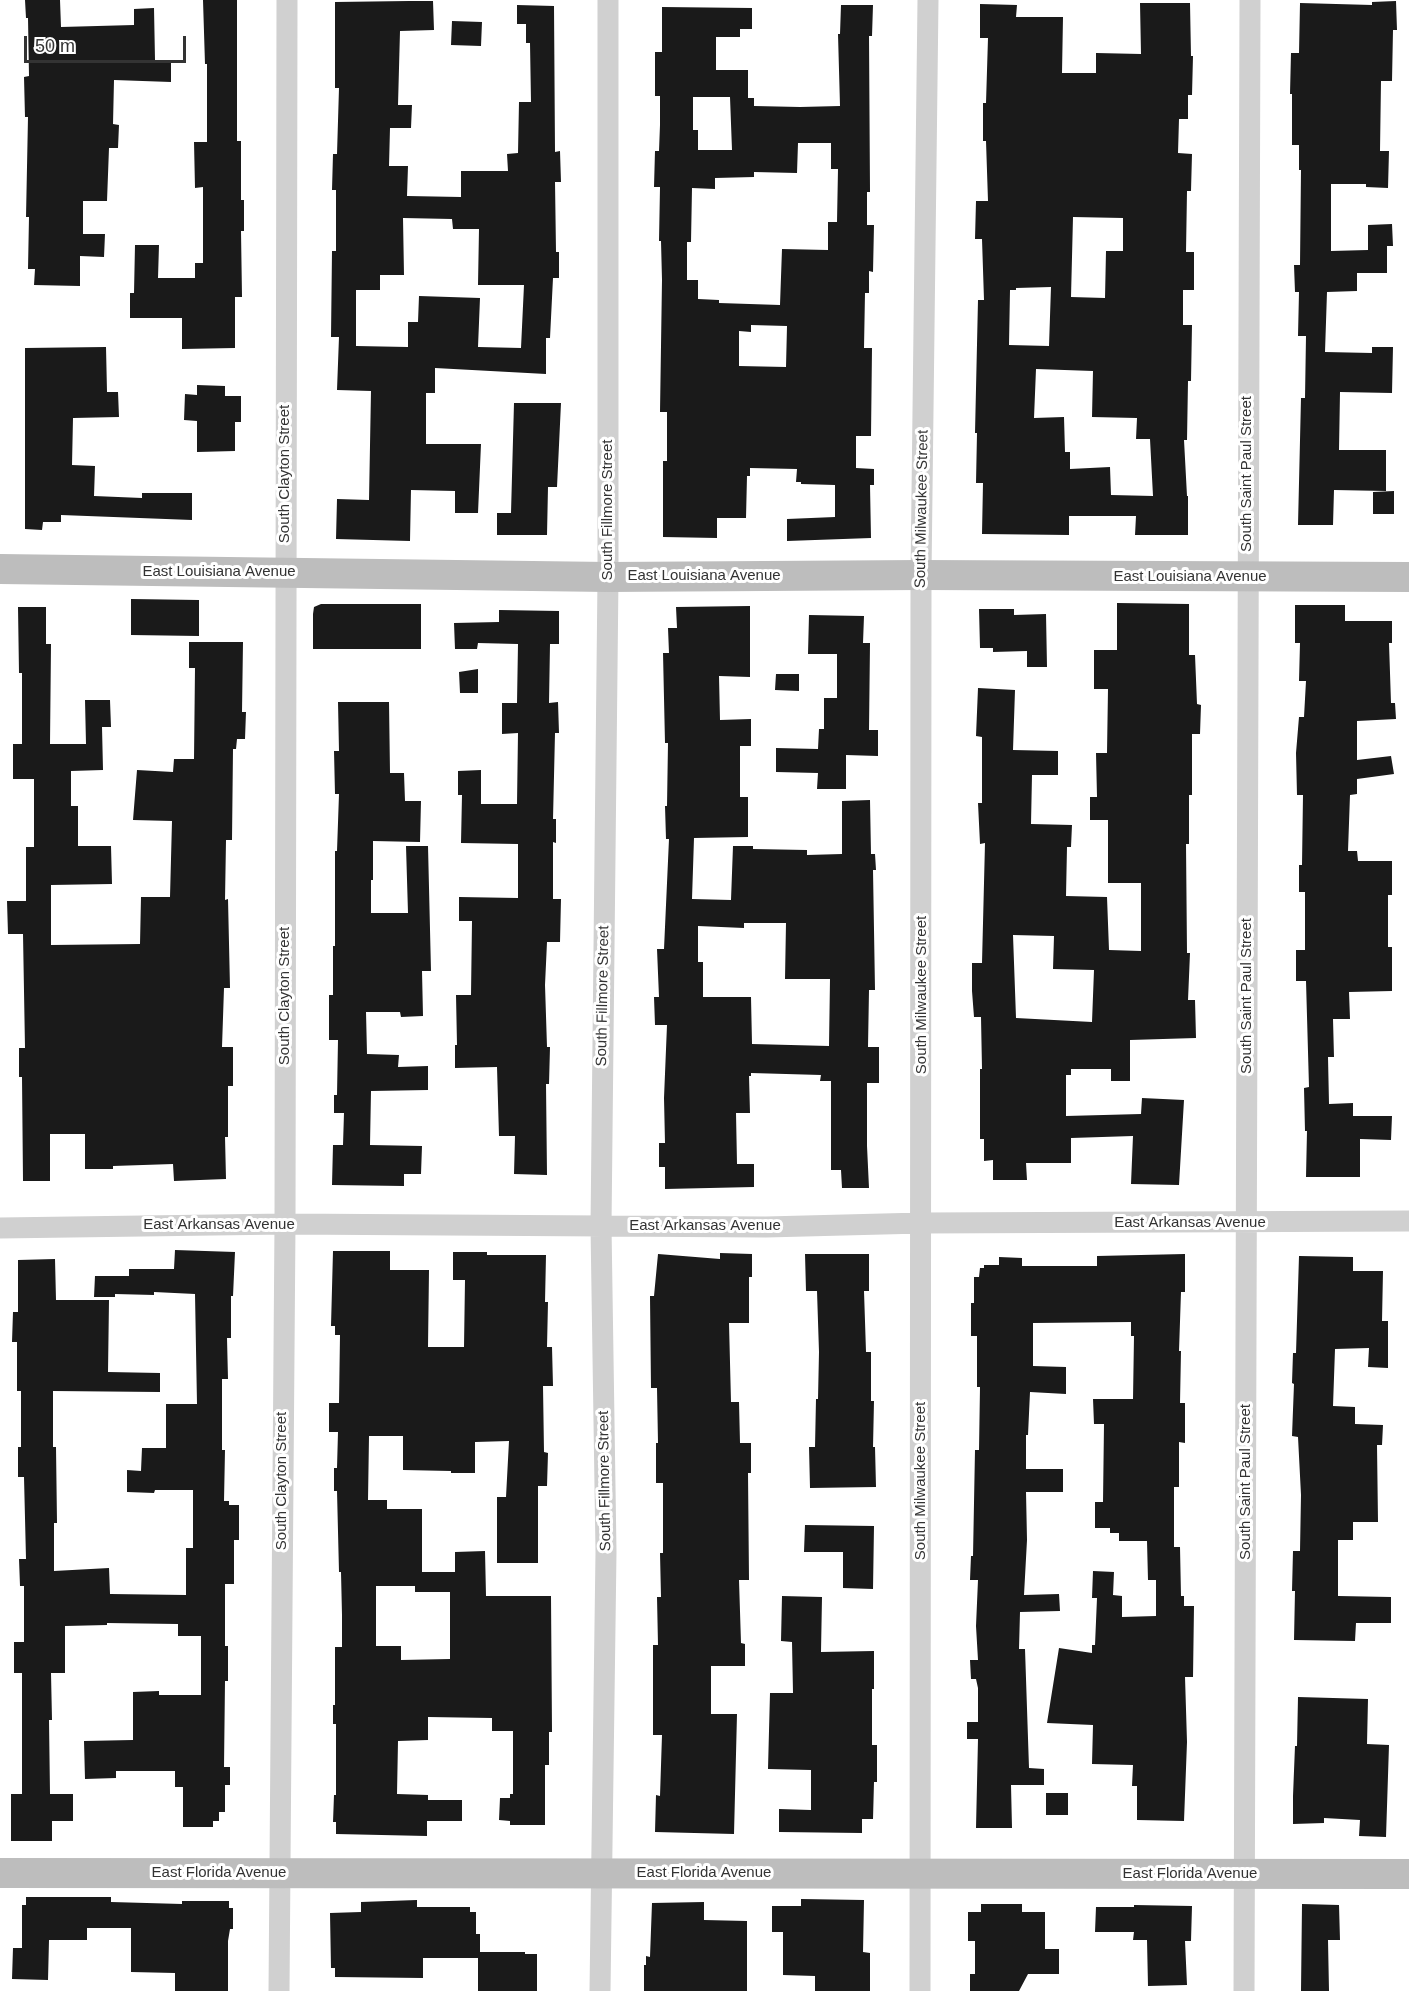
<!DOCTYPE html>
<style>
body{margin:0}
#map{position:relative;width:1409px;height:1991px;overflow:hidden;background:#fff;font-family:Helvetica,sans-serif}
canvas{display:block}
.scale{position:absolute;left:24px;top:36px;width:162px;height:27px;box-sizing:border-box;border:3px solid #333;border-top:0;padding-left:8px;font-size:18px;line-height:21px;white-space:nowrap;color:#333;-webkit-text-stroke:4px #fff;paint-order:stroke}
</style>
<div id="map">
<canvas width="1409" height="1991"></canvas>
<div class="scale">50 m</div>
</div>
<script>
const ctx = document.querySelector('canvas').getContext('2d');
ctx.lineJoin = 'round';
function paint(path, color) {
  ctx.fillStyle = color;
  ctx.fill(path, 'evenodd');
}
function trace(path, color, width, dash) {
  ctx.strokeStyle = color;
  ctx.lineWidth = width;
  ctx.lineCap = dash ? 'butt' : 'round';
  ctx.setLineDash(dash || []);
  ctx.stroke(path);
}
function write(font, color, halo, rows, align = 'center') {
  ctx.font = font + ' Helvetica,sans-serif';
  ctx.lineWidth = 6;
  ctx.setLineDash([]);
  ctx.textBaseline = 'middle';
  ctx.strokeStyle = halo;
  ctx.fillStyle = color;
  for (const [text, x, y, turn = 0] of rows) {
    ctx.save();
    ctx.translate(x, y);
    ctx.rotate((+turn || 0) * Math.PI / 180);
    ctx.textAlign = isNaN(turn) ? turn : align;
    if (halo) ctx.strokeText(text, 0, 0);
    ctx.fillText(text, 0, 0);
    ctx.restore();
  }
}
paint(new Path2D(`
 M25 0H60L61 27 134 25V9L154 8 155 60H171V82L114 80 113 124 119 125 118 148H109L107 201H83V234H105L104 257 80 256V286L34 285 35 269H28L29 217H26L28 117H25L24 77 29 76 28 18H26Z
 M203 0H237V141H241V200H244V231H241L242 297H235V348L182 349V318H130V293H134L135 245H159L158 278H195V263H203V187L195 188 194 142H207V64H205Z
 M409 1H433L434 30 400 31 398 105H412L411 128H390L389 166H408L407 196 461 197V171H508L507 154 518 153 519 102H531L530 43H526V24H517V5L554 6 555 152 560 151 561 182H555L556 252H559V278H553L550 338H546V374L435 368V393H426V444H481L478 513H455V491L411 490 410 541 336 539 337 499 369 500 371 391 337 390 339 337H331L332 251H336V190H332L333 154H337L339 88H335V2ZM403 218 452 219 453 229H479L478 285H524L521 348 478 347 480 298 419 296 418 322H408V347L356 346V290H380V275H404Z
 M1396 1 1397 30H1393L1392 81H1381L1380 151H1389L1388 188 1366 187V184H1331V251L1368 250V225L1392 224 1393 246H1387V273H1357V291L1327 292 1325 352 1372 353V347H1393L1392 393 1340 392 1339 450H1386V491L1334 490 1333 525H1298L1301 398H1305L1306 336H1298L1299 292H1295L1294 265H1300L1301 170H1299V145H1292V94H1290L1291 53H1299L1300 3 1372 5V2Z
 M1140 3H1190L1191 56H1193L1192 95H1188V119H1179L1178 153 1192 154 1191 191H1187L1186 252H1194V290H1183V325H1192L1191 381H1188L1187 440H1184L1187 496H1188V535H1135L1136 516H1069V535L982 534 983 483H976L977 433H975L978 300H984L982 239H975L976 201H988L986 141H983V103H986L988 38H980V4L1017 5 1016 17H1063L1062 73H1096V53L1141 54ZM1073 217 1123 218V251H1106L1105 298 1071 297ZM1051 287 1049 346 1009 345 1010 290H1016V288ZM1036 369 1093 371 1092 417 1137 418 1136 439H1150L1153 496 1111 495 1110 467 1070 469V452H1065L1064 417 1034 418Z
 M841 5H873L872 36H869L870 192H867V225H874L873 272 869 271V293H865L864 348H872L871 436H856V468L874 469V485H870L871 538 787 541V519L835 517V485L801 484V482H796L797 469 750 468V476H747L746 518H717V538L663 537V461H667V412H660L662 280 661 241H659L660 187H654L655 151H659L660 125V96H655V52H662V7L752 8V29H740V37H716V70H748V98H754V106L800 107 840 106 838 34H840ZM693 97H730L732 150H698V130H693ZM798 143H831V169H838L837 222H828V250L782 249 780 305 719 303V300L698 299V280H687V242H691L692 188 715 189V178L754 177V172L797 173ZM751 325 787 326 786 367 739 366V331L751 332Z
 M452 21 482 22 481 46 451 45Z
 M106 347 107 392H118L119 417 73 418 72 465 95 466 94 496 142 498V493H192V520L61 515V522H43L42 530 25 529V348Z
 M197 385 225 386V396H241V422H235V451L197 452V421L184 420 185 394 197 395Z
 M514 403H561L557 487H548L547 535H497V513H511Z
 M1394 491V514H1373V492Z
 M131 599 199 600V636L131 635Z
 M1117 603 1189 604V655H1195L1197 704 1201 705 1200 734H1192V795H1189V844H1186L1187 953H1190L1188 1000H1195L1196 1038 1130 1040V1081H1111V1069H1071V1075H1066V1116L1141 1114 1142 1098 1184 1100 1179 1185 1131 1184 1133 1136 1071 1138V1163H1026L1027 1180H993V1160L984 1161V1139H980V1069H982L981 1017H974L972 991V963H982L985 843 980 844 978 803H982V737L976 736 978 688 1015 690 1013 750 1058 751V775H1032L1031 824 1072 825 1071 847H1067L1066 896 1107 897 1109 950 1141 951V883H1108V820H1090V797H1097L1096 753H1107L1108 689H1094V650H1117ZM1013 935 1054 936 1053 969 1094 970 1092 1022 1016 1018Z
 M321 604H421V649H313V614L314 607Z
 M1295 605H1345V621H1392V643H1389L1391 703H1395L1396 719 1357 721V760L1391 756 1394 774 1357 779V794L1350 795 1348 851H1357L1358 861H1392V895H1388V947H1392V991L1349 992 1350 1019H1333L1334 1057H1328L1329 1104 1353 1103V1116H1392L1391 1140 1360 1139V1177H1306L1307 1131H1305L1304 1088 1309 1087 1306 981H1296V950H1305V892H1299V865H1302L1303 795H1297L1296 753 1299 717H1304L1306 681H1299L1300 643H1295Z
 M750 606V677L719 676 720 720 751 719V746H740V797H748V837L694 838 692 899 731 900 733 846H753V849L807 850V855L842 854V801L870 800 871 854H875L876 870H873L875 990H869L868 1047H879V1083H867V1146L869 1188H842L841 1170H831V1081H820L821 1075 751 1073V1076H749L750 1113H736L737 1164H754V1187L665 1189V1167H659V1143H665L664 1098 667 1025H655L654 997H659L657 949H664L669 839H666L665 806H667L668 743H665L663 653H669L668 628H677L676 607ZM744 923H786L785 979H830L829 1046 752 1044 751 997H703V962H698V926L744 928Z
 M18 607H46V644H51L50 744H86L85 700H110L111 727H102L103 770 71 771V806H78V846H111L112 884 51 885V945L140 944 141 897H170L172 821 133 820 137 770 173 772 174 759H194L195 668H189V642H243L242 712H246L245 739H237L236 749H233L232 840H226L225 900 228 899 230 988H224L222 1047H233V1086H228V1137H225L226 1179 174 1181 173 1164 113 1166V1169H85V1134H50V1181H23L22 1077H19V1048H25L23 934H8L7 901H26V847H34V779H13V744H22V673H19Z
 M979 609H1014V615L1046 614 1047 667H1027V651L993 652V648H980Z
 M499 610 559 611V644H550L549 703 558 702 559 733H555L553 819H556V843L553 842V899H561L560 942H547L545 985 547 1047H550L549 1084H546L547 1175 514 1174 515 1136H499L497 1067 455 1068V1045H457L456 995H471L472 921H459V897L518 898V844L461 843 462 795H458V771L481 770V804H517L518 733 502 734V703H517L518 644 478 643 477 649H455L454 623 499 622Z
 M809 615 864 616 863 643H870L869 730H878V756L846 755V789H817L818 773 776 772V748L818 749 819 729H824V698H837V654H808Z
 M478 669V693H460L459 672Z
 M776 674H799V691L775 690Z
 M338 702H389L390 773H404L405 801H421L420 842 373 841V880H371V913H408L406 846H428L431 971H422L423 1016 401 1017 400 1012H366L367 1054 399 1055 398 1067 428 1066V1090L371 1091 370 1145 422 1146 421 1174H404V1186L332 1185 333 1145H343L344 1113H334V1095H337L338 1040H329V995H333V946H335V851H337L339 794H335L334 751H339Z
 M175 1250 235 1252 233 1296H231V1338H227L228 1379H222V1450H225L224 1501H229V1505H239V1540H234V1584H225V1646H228V1681H225L224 1767H230V1785H225V1812H219V1821H213V1827H183V1787H175V1771H116V1778L85 1779 84 1741 133 1740V1692L159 1691V1695H201V1636H178V1624L107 1623V1625L65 1626V1673H51L52 1720H49L50 1794H73V1821H52V1841H11V1794H22V1673H14V1642H24V1586H20L19 1559H26L24 1477H18V1447H21V1391H17V1342H12L13 1312H18V1260L55 1259 56 1300H109L108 1372 160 1373V1392L53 1391V1447H56L57 1523H54V1571L109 1568 110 1594 186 1595V1548H193V1490H155L154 1493 127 1492V1470L141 1471 142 1448H166V1404H197L195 1294 154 1292V1295L115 1294V1297H94L95 1276H129V1269H174Z
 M333 1251H390V1270H429L428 1347H464L465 1280H453V1252H487V1255H546L545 1302H548L547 1347H552L553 1386H543L544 1452 548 1453 547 1486H538V1563H497V1497H506L509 1441 475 1442V1473H451V1471L403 1470V1436H369L368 1500H387V1509H422V1572H455V1552L485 1551 486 1596H551L552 1732H549V1765H545V1825H510V1821L499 1820 500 1798H510V1794H513V1731H492V1718L428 1717V1740L398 1741 397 1794 428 1795V1800H462V1821H427V1836L336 1834V1822H333L334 1795H336V1724H333V1705H335V1647H342V1615L341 1572H339L337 1491H334V1468H337L338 1432H329V1403H339L340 1335H335V1326H331ZM376 1586H415V1592H450V1659L401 1660V1646H376Z
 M720 1253 752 1254V1277H749V1323H729L731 1402H739L740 1443H751V1473H748L749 1580H739L741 1643 745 1644V1666H711V1714H737L734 1834 655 1832 656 1795 660 1796 662 1735H653V1645H658L657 1597H661L660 1553H663V1483H656V1443H658L657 1388H651L650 1296H654L658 1254 720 1259Z
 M805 1254H869V1291H864L866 1352H871V1401H874L873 1447H875L876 1487 810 1488 809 1447H815L816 1399H818L819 1352 817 1291H806Z
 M1185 1254V1292H1181L1179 1351H1181L1180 1403H1185V1443L1179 1442V1487H1174V1547H1180L1181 1596H1184V1606H1194L1193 1677H1185L1187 1742 1184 1821 1137 1820V1786H1132L1133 1765 1092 1764 1093 1725 1047 1723 1059 1648 1092 1653V1645H1095L1097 1598H1092L1093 1571 1114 1572 1113 1595 1122 1596V1617L1156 1616V1580H1148L1147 1541H1119V1533H1110V1528H1095V1502H1103L1104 1424H1094L1093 1399H1133L1134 1336H1131V1322L1033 1323V1366L1066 1367V1394L1030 1392 1028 1435H1026V1469H1063V1492H1026L1027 1540 1024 1595 1059 1594 1060 1611 1020 1612 1019 1649H1025L1029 1768 1044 1769V1785H1011L1012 1828H976L978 1739H967V1722H978V1688L976 1679H971L970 1660H978L976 1626 978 1580H970L971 1556H973L975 1450H979L980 1387H977V1336H971V1303H974V1277H979L980 1268H984V1265H999V1257L1022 1258V1266H1097V1256Z
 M1299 1256 1353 1257V1271H1383L1382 1321H1388V1368L1368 1367 1369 1348 1335 1349 1333 1406 1355 1407V1424L1383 1425 1382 1445H1377L1378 1522H1353V1540H1338V1596L1391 1597V1623H1356L1355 1641 1294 1640 1295 1591H1292L1293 1551H1300L1301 1495 1298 1437 1292 1436 1294 1384 1292 1383 1293 1353H1296Z
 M805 1525 874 1526 873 1589 843 1588V1552H804Z
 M782 1596 822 1597 821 1652 874 1651V1689H872V1745H877V1782H874L873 1819H862V1833L779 1832V1809L811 1810V1770L768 1769 770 1693H793L792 1642 781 1641Z
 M1298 1697 1368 1699 1367 1744 1389 1745 1386 1837 1359 1836 1360 1820 1324 1818V1823L1293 1824V1796L1295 1746H1297Z
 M1046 1793H1068V1815H1046Z
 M26 1897H111V1902L182 1904V1901H229V1908H233V1929H230L228 1941V1991H175V1973L131 1972V1928H87V1940H49L48 1980 12 1979 13 1948H22V1905H26Z
 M801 1899 864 1900 863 1952 870 1953V1991H815V1976L783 1975V1932H772V1906H801Z
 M417 1900V1907H470V1912H476V1934H480V1952H525V1954H537V1991H478V1958H423V1978L335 1977V1968H331L330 1913 361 1912V1902Z
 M704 1902V1920L747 1921V1991H644V1965H646V1956L650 1957 652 1903Z
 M981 1904H1022V1912H1045V1949H1059V1974H1028L1019 1991H970V1974H975V1941H968V1912H981Z
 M1302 1904 1339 1905 1340 1940H1328L1329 1991H1301Z
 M1134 1905 1192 1906 1191 1941H1185L1187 1985 1148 1986 1147 1940H1133L1134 1932H1095L1096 1907H1134Z`), '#1a1a1a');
trace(new Path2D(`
 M0 1228 285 1224 766 1227 922 1223 1409 1221
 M279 1991 285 1224 287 0
 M600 1991 606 1552 601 1226 608 577V0
 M920 1991 921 575 928 0
 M1244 1991 1250 0`), '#d0d0d0', 21);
trace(new Path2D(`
 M0 569 608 577 921 575 1409 577
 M0 1873 1409 1874`), '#bdbdbd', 30);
write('15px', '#333', '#fff', [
 ["South Clayton Street",285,474,-90],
 ["South Saint Paul Street",1247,474,-90],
 ["South Milwaukee Street",922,509,-89],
 ["South Fillmore Street",608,510,-90],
 ["East Louisiana Avenue",219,572],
 ["East Louisiana Avenue",704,576],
 ["East Louisiana Avenue",1190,577],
 ["South Milwaukee Street",922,995,-90],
 ["South Clayton Street",285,996,-90],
 ["South Fillmore Street",603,996,-89],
 ["South Saint Paul Street",1247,996,-90],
 ["East Arkansas Avenue",1190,1223],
 ["East Arkansas Avenue",219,1225],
 ["East Arkansas Avenue",705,1226],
 ["South Clayton Street",282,1481,-90],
 ["South Fillmore Street",605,1481,-91],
 ["South Milwaukee Street",921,1481,-90],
 ["South Saint Paul Street",1246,1482,-90],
 ["East Florida Avenue",219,1873],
 ["East Florida Avenue",704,1873],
 ["East Florida Avenue",1190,1874]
]);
</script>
